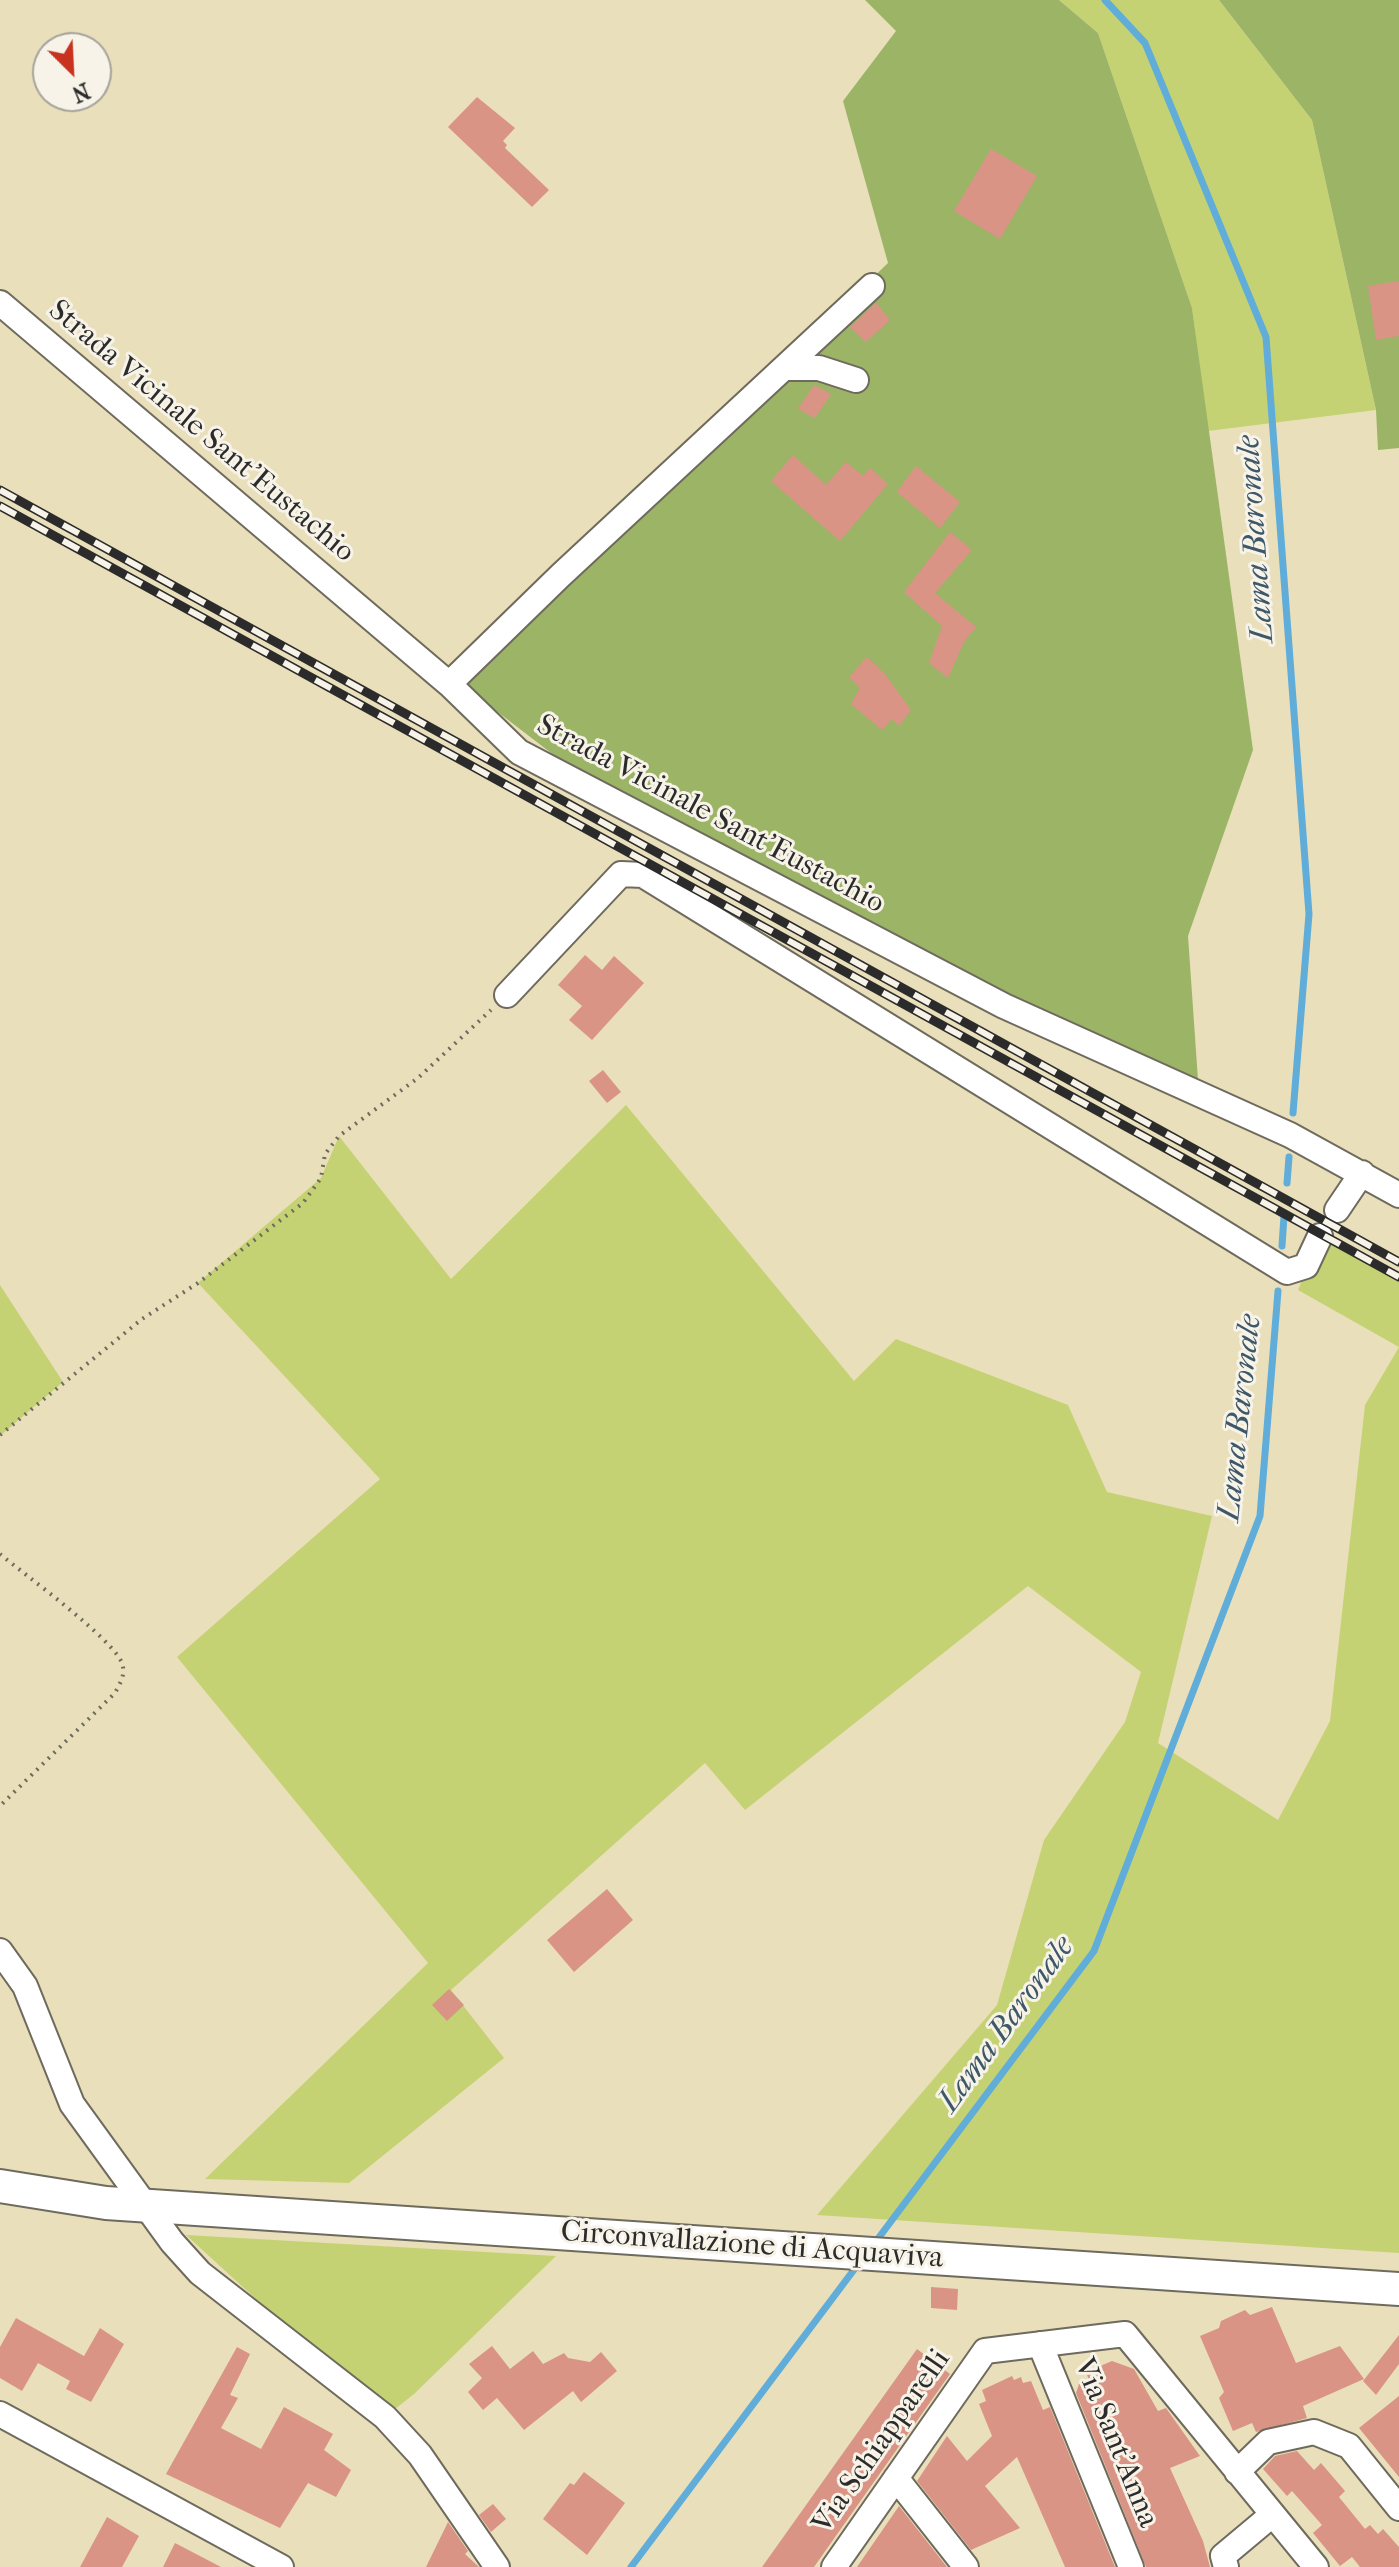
<!DOCTYPE html>
<style>
body{margin:0}
#map{position:relative;width:1399px;height:2567px;overflow:hidden;background:#e9dfbb;font-family:"IM FELL French Canon",serif}
canvas{display:block}
.north{position:absolute;left:32px;top:32px;width:80px;height:80px;box-sizing:border-box;background:#f7f3e8;border:2px solid #a5a39c;border-radius:50%;rotate:156deg;font-size:22px;font-weight:700;line-height:32px;text-align:center;color:#2b2b2b}
.north::after{content:'';display:block;margin:auto;width:28px;height:36px;background:#c8321e;clip-path:polygon(50% 0,100% 100%,50% 72%,0 100%)}
</style>
<div id="map">
<canvas width="1399" height="2567"></canvas>
<div class="north">N</div>
</div>
<script>
const ctx = document.querySelector('canvas').getContext('2d');
ctx.lineJoin = 'round';
function paint(path, color) {
  ctx.fillStyle = color;
  ctx.fill(path, 'evenodd');
}
function trace(path, color, width, dash) {
  ctx.strokeStyle = color;
  ctx.lineWidth = width;
  ctx.lineCap = dash ? 'butt' : 'round';
  ctx.setLineDash(dash || []);
  ctx.stroke(path);
}
function write(font, color, halo, rows, align = 'center') {
  ctx.font = font + ' "IM FELL French Canon",serif';
  ctx.lineWidth = 6;
  ctx.setLineDash([]);
  ctx.textBaseline = 'middle';
  ctx.strokeStyle = halo;
  ctx.fillStyle = color;
  for (const [text, x, y, turn = 0] of rows) {
    ctx.save();
    ctx.translate(x, y);
    ctx.rotate((+turn || 0) * Math.PI / 180);
    ctx.textAlign = isNaN(turn) ? turn : align;
    if (halo) ctx.strokeText(text, 0, 0);
    ctx.fillText(text, 0, 0);
    ctx.restore();
  }
}
paint(new Path2D(`
 M1059 0H1219L1312 120 1376 410 1208 431 1192 308 1098 33Z
 M626 1105 854 1381 896 1339 1068 1405 1107 1492 1212 1516 1158 1743 1278 1820 1330 1721 1365 1405 1399 1347 1298 1290 1320 1236 1399 1280V2253L817 2215 997 2005 1044 1840 1125 1722 1141 1672 1028 1586 745 1810 705 1763 451 1990 504 2058 349 2183 205 2179 428 1963 177 1657 380 1479 198 1283 321 1178 339 1136 451 1279Z
 M0 1285 63 1382 0 1436Z
 M186 2235 556 2256 414 2394 385 2417Z`), '#c5d274');
paint(new Path2D(`
 M865 0H1059L1098 33 1192 308 1253 750 1188 936 1198 1080 1083 1036 572 769 456 680 888 263 843 101 896 31Z
 M1219 0H1399V448L1378 450 1376 410 1312 120Z`), '#9cb466');
trace(new Path2D(`
 M1105 0 1145 43 1266 337 1309 914 1293 1113
 M1287 1183 1289 1157
 M1282 1246 1284 1216
 M874 2244 1094 1951 1260 1516 1278 1291
 M631 2567 859 2263`), '#60add9', 7);
paint(new Path2D(`
 M477 97 515 128 503 141 507 145 505 148 549 190 532 207 448 127Z
 M991 149 1037 176 1000 239 954 211Z
 M1399 281V336L1376 340 1368 286Z
 M876 303 890 320 866 342 850 327Z
 M814 385 831 394 815 418 798 409Z
 M793 455 826 485 846 462 863 476 870 468 888 484 840 541 771 481Z
 M916 466 960 502 940 528 897 492Z
 M950 532 972 550 935 593 976 627 964 642 948 678 929 663 942 626 904 592Z
 M867 657 885 674 911 710 899 726 892 719 882 730 851 704 860 688 849 677Z
 M585 955 602 970 614 956 644 983 592 1040 569 1020 582 1006 558 985Z
 M603 1070 621 1092 607 1103 589 1081Z
 M607 1889 633 1920 574 1972 547 1940Z
 M449 1989 464 2005 447 2021 432 2005Z
 M931 2287 958 2289 957 2310 931 2308Z
 M1272 2307 1296 2363 1340 2346 1364 2379 1303 2406 1307 2418 1256 2432 1252 2423 1233 2431 1219 2398 1224 2392 1200 2336 1219 2328 1221 2321 1245 2310 1250 2315Z
 M16 2318 84 2356 100 2328 124 2344 91 2402 66 2389 70 2381 38 2363 22 2391 0 2378V2347Z
 M1399 2335V2364L1376 2395 1363 2381Z
 M492 2346 510 2369 533 2351 543 2364 564 2353 568 2358 590 2362 601 2352 617 2371 581 2402 573 2391 524 2430 497 2398 483 2410 468 2392 482 2378 469 2364Z
 M237 2347 250 2354 230 2395 238 2398 221 2428 261 2449 284 2407 333 2434 324 2450 351 2470 336 2497 308 2483 280 2528 166 2474Z
 M917 2349 950 2374 814 2567H762Z
 M1112 2361 1134 2369 1158 2411 1166 2408 1200 2456 1170 2468 1203 2541 1210 2567H1146L1076 2393 1079 2384 1089 2380 1086 2372Z
 M1012 2376 1014 2380 1021 2377 1023 2383 1031 2381 1043 2410 1050 2407 1115 2567H1065L1017 2457 985 2486 1020 2528 971 2550 917 2481 947 2436 967 2461 992 2436 979 2404 986 2401 982 2390Z
 M1399 2396V2477L1359 2428Z
 M1297 2451 1314 2470 1321 2463 1345 2491 1339 2497 1365 2529 1370 2525 1378 2534 1383 2529 1399 2547V2567H1360L1352 2557 1340 2566 1313 2533 1322 2525 1292 2491 1287 2496 1263 2469 1275 2456Z
 M584 2472 625 2503 587 2555 543 2519 570 2483 574 2485Z
 M493 2504 506 2519 491 2532 479 2515Z
 M899 2506 947 2567H857Z
 M107 2517 139 2536 122 2567H80Z
 M448 2522 468 2551 465 2554 479 2567H426Z
 M175 2543 221 2567H163Z`), '#da9485');
const minor = new Path2D(`
 M0 303 449 684 519 752 1004 1006 1290 1135 1399 1195
 M784 368H819L856 380
 M449 684 561 575 872 286
 M507 995 621 874 643 875 1287 1272 1306 1266 1320 1236
 M1337 1210 1362 1173
 M0 1951 25 1986 72 2104 172 2242 200 2273 385 2417 420 2455 497 2567
 M1040 2344 1131 2567
 M0 2414 281 2567
 M1237 2472 1268 2442 1314 2432 1349 2446 1399 2508
 M896 2478 966 2567
 M834 2567 985 2351 1125 2334 1316 2567
 M1226 2567 1223 2556 1272 2515`);
const major = new Path2D(`
 M0 2186 106 2203 1399 2289`);
trace(minor, '#6e6a5d', 28);
trace(major, '#6e6a5d', 36);
trace(new Path2D(`
 M0 1435 142 1319 198 1283 303 1203 321 1178 325 1154 339 1136 418 1078 491 1010
 M0 1554C25 1575 112 1638 122 1663 126 1675 120 1683 115 1693L0 1806`), '#6e6a5d', 4, [2, 6]);
trace(minor, '#fff', 24);
trace(major, '#fff', 32);
const rail = new Path2D(`
 M0 490 1399 1262
 M0 506 1399 1277`);
trace(rail, '#2b2b2b', 9);
trace(rail, '#f7f3e8', 6, [18]);
write('30px', '#2b2b2b', '#f7f3e8', [
 ["Strada Vicinale Sant'Eustachio",201,432,40],
 ["Strada Vicinale Sant'Eustachio",710,815,28],
 ["Circonvallazione di Acquaviva",752,2246,4],
 ["Via Schiapparelli",882,2442,-55],
 ["Via Sant'Anna",1115,2443,68]
]);
write('italic 32px', '#3e5868', '#f7f3e8', [
 ["Lama Baronale",1257,539,-94],
 ["Lama Baronale",1241,1418,-84],
 ["Lama Baronale",1007,2025,-54]
]);
</script>
